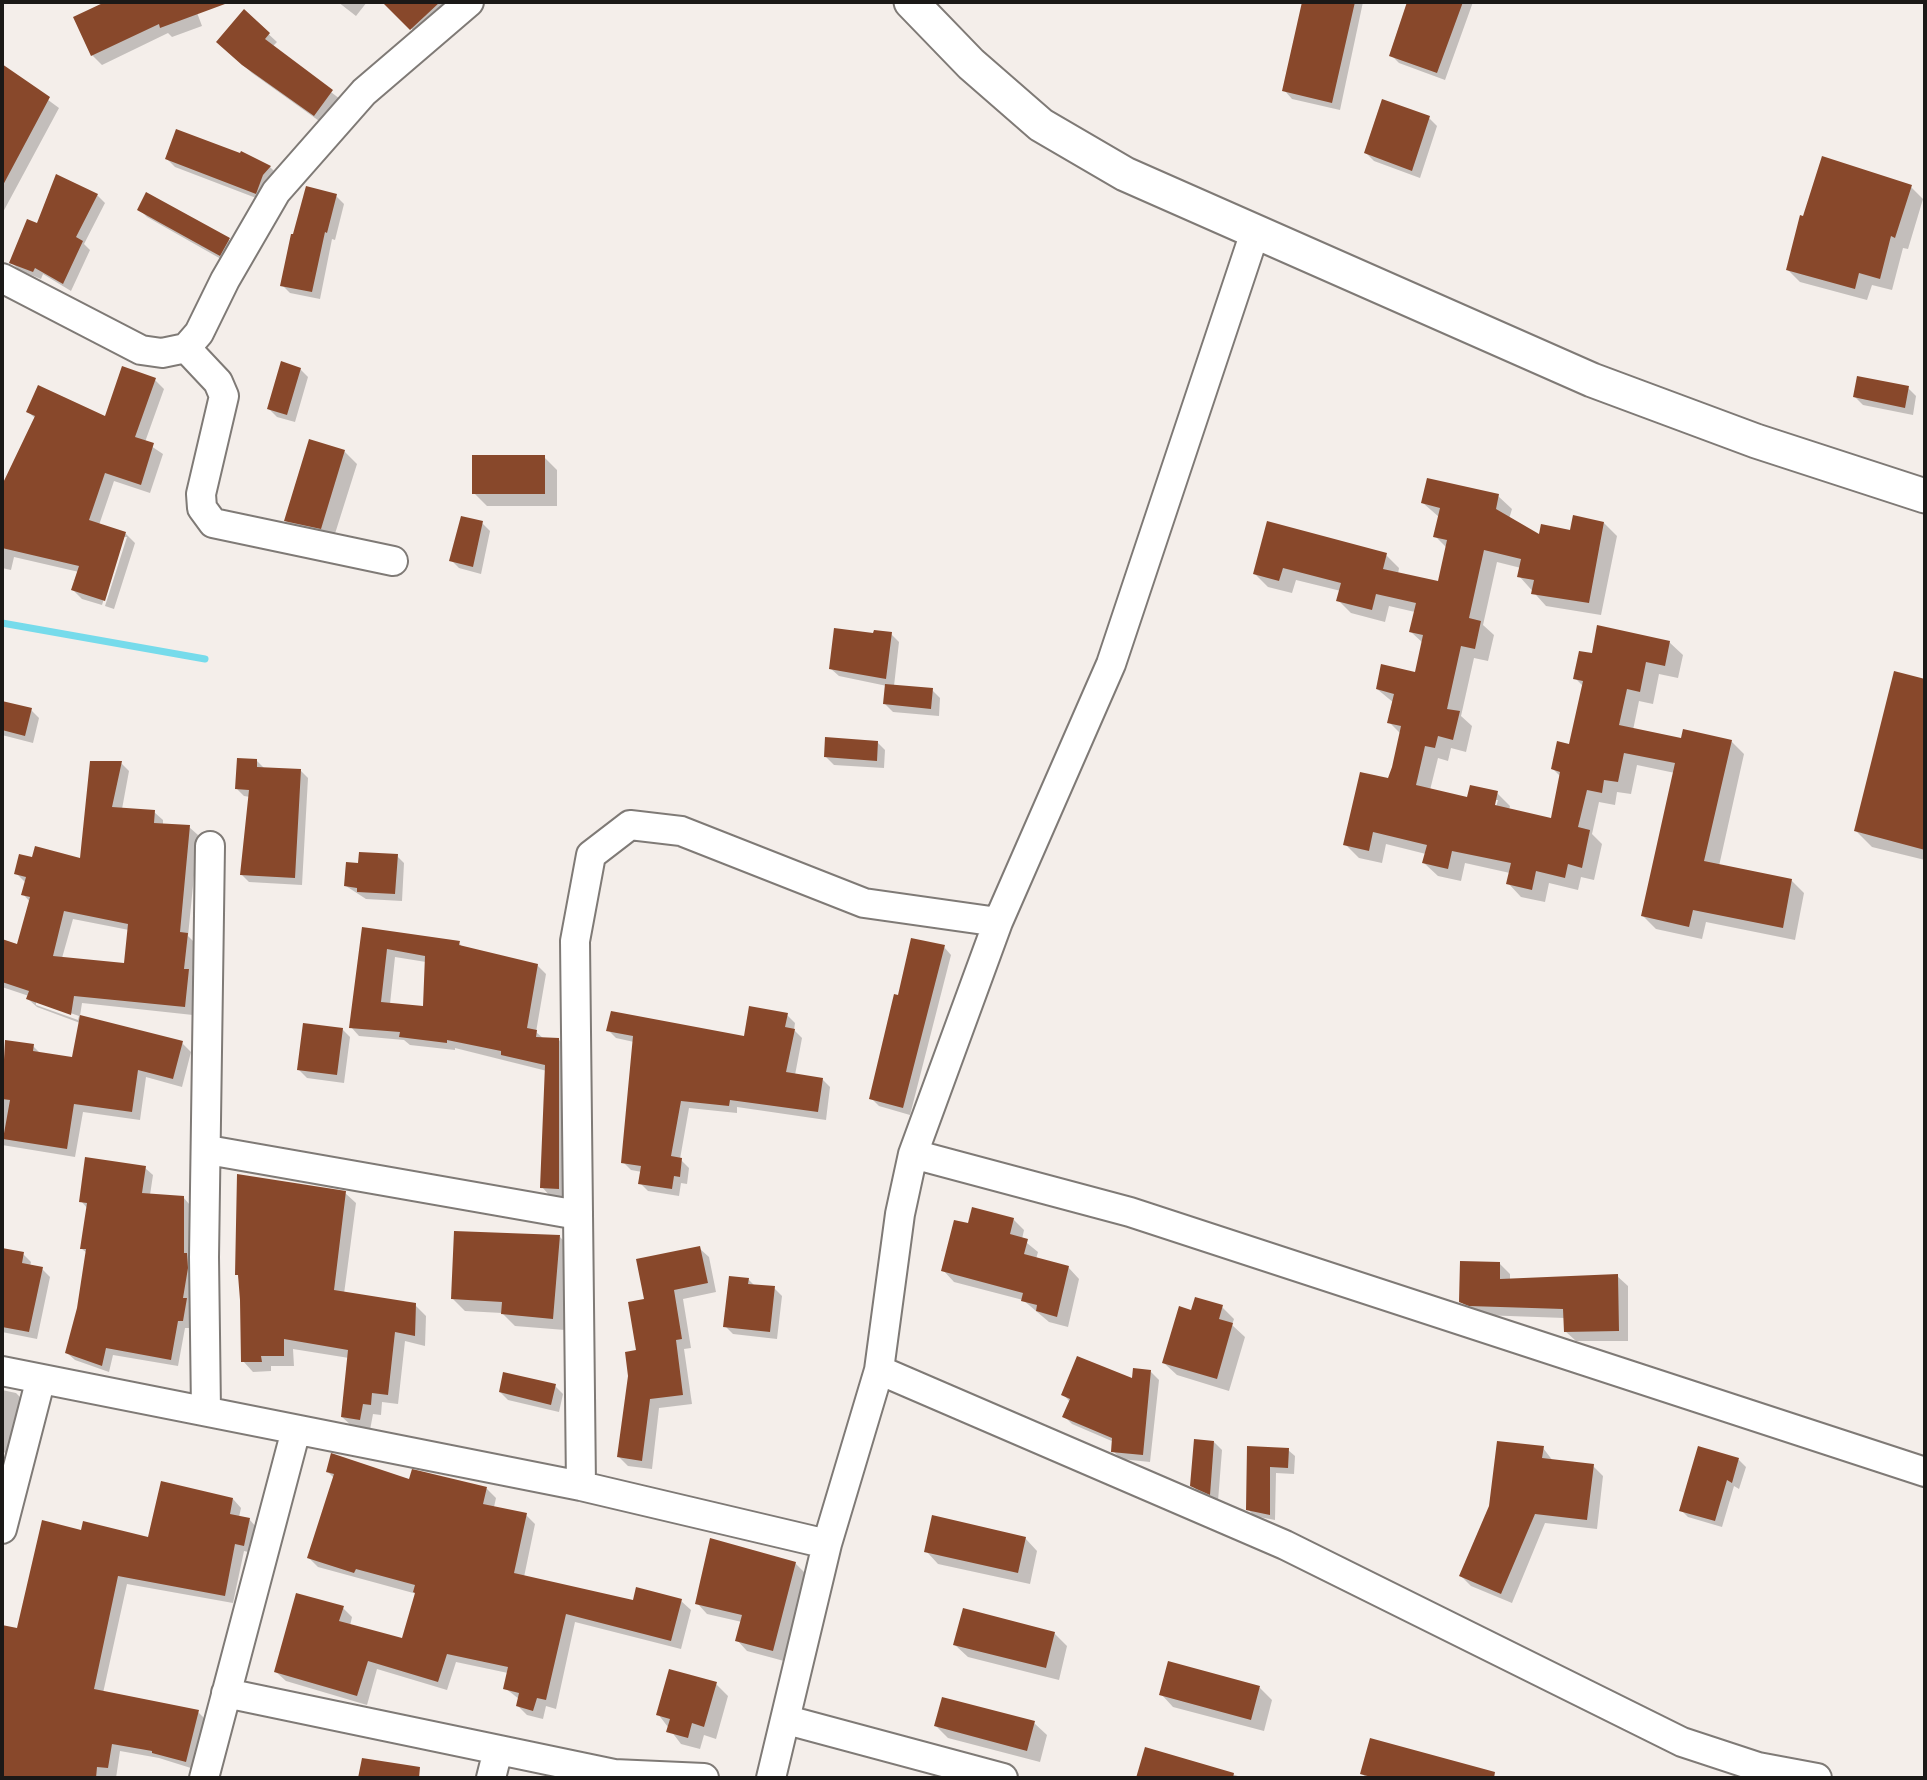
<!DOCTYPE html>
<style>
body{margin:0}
#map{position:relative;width:1927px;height:1780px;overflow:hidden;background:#f4eeea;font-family:"Alegreya Sans",sans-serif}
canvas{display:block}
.frame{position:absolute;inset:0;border:4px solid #1b1917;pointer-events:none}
</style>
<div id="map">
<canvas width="1927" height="1780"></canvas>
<div class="frame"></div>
</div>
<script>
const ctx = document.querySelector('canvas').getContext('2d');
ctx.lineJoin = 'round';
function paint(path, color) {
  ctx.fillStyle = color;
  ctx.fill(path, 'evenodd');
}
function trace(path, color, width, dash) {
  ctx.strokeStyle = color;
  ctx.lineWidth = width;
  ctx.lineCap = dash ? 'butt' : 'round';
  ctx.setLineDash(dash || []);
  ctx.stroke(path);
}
paint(new Path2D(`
 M110 2H193L202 26 172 37 168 33 102 65 92 55 75 18Z
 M338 2H367L356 16Z
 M385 2H447L453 8 421 38Z
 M1303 2H1363L1340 110 1292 99 1284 90Z
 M1409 2H1473L1445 80 1399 63 1391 55Z
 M248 15 277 42 272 47 340 99 322 123 252 73 226 50Z
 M2 66 59 108 2 214Z
 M1429 118 1437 126 1420 178 1374 161 1366 153Z
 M167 159 270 167 278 175 264 201 175 167Z
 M1911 187 1923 199 1908 249 1903 248 1892 290 1872 285 1867 300 1800 282 1788 270Z
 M97 195 105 203 84 244 90 250 71 291 43 274 41 279 19 270 11 262 38 225Z
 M336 196 344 204 335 240 332 239 320 299 290 293 282 285Z
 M139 209 229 240 237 248 228 263 147 217Z
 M300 369 308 377 295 422 277 417 269 409Z
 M155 380 164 389 145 442 163 454 150 493 114 481 99 525 126 534 135 543 114 609 105 606 127 537H123L102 605 82 599 73 590 79 572 14 557 11 570 2 568V491L36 419 28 412 106 418Z
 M1908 388 1916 396 1913 415 1863 405 1855 397Z
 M344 451 357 464 333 540 298 533 286 521Z
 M544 457 557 470V506H487L474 493Z
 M1498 496 1512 509 1509 519 1540 537 1604 523 1617 536 1601 615 1546 606 1519 576 1521 568 1497 562 1483 625 1494 635 1488 661 1474 658 1461 716 1472 726 1466 752 1451 748 1448 761 1438 758 1430 790 1468 799 1497 793 1510 806 1509 810 1552 820 1561 777 1553 769 1571 746 1584 687 1575 678 1593 655 1669 642 1683 655 1678 678 1659 674 1653 704 1639 701 1633 730 1682 740 1731 741 1744 754 1719 866 1791 880 1804 893 1795 940 1706 922 1702 939 1656 929 1643 916 1675 773 1637 765 1631 794 1617 792 1615 805 1599 802 1592 834 1602 844 1594 880 1581 877 1578 890 1549 883 1545 902 1521 897 1508 883 1510 873 1465 863 1461 881 1438 876 1424 863 1426 854 1386 844 1382 863 1359 858 1345 844 1389 780 1401 734 1389 722 1394 703 1377 689 1416 674 1423 643 1411 632 1415 612 1389 606 1385 622 1351 613 1338 600 1341 591 1296 580 1292 593 1268 587 1255 574 1268 523 1386 555 1399 568 1398 574 1439 583 1447 548 1435 536 1439 517 1423 503ZM1494 800H1498L1494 814Z
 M482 523 490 531 481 574 459 568 451 560Z
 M891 634 899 642 894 686 932 690 940 698 939 716 893 712 885 704 887 686 839 676 830 668 875 635Z
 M1896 673 1925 681V860L1872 847 1856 831Z
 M2 703 31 710 39 718 33 743 2 735Z
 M877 742 885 750 884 768 834 765 826 757Z
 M257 761 265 769 300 770 308 778 302 885 249 882 242 875 250 797 244 796 237 789Z
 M121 763 129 771 122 809 154 812 163 820V825L189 827 198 835 188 936 196 944 192 975 197 980 193 1015 82 1003 80 1016 182 1043 191 1052 182 1087 146 1077 140 1120 83 1112 75 1157 2 1145V1072L7 1042 33 1046 42 1055 73 1059 80 1023 37 1007 28 999 29 996 2 987V941L19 946 30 902 23 894 25 882 16 873 33 859 81 860ZM73 919 129 930 125 965 62 958ZM36 1001 79 1016 78 1020 36 1005Z
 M397 856 404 863 402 901 366 899 346 886 360 865Z
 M363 929 459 943 464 949 537 965 546 974 536 1032 544 1039 559 1040 567 1048V1197L550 1196 542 1187 547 1071 455 1048V1050L410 1045 404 1040 359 1036 351 1027ZM395 957 426 962 424 1007 390 1004Z
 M944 947 951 955 910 1115 879 1106 871 1098 899 997Z
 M787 1015 795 1023 794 1030 802 1038 795 1075 822 1079 830 1087 826 1120 737 1107V1113L689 1108 680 1159 689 1168 687 1184 681 1183 679 1196 648 1191 640 1183 642 1172 631 1170 623 1162 634 1042 616 1038 608 1030 745 1038Z
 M342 1029 350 1037 344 1083 307 1078 299 1070Z
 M145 1168 153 1175 150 1195 183 1197 190 1205V1258L194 1277 190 1328H185L178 1366 113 1355 109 1372 75 1360 67 1353 79 1308 87 1253 82 1249 88 1209 81 1201Z
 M345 1193 356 1203 344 1294 415 1305 426 1316 425 1346 405 1341 398 1404 382 1402 381 1415 373 1414 370 1430 353 1427 342 1417 349 1358 293 1349 294 1366H271V1371L253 1372 243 1361Z
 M1013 1219 1024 1230 1022 1239 1038 1252 1036 1259 1068 1267 1079 1279 1068 1327 1049 1322 1023 1300 954 1282 943 1270 969 1225Z
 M560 1237 572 1250 565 1330 515 1326 502 1313 465 1311 452 1298Z
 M699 1248 709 1257 716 1292 683 1299 691 1348 684 1349 692 1404 659 1408 652 1469 628 1466 618 1456 646 1301Z
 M2 1250 23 1254 31 1262 30 1267 42 1269 50 1277 37 1339 2 1332Z
 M1500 1264 1510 1274V1281L1617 1276 1628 1286V1341H1576L1565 1331V1318L1481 1315 1471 1312 1461 1301Z
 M748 1279 755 1286 774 1288 782 1296 777 1339 733 1334 725 1326Z
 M1222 1307 1234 1319 1232 1325 1245 1337 1229 1391 1177 1375 1164 1363Z
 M1151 1372 1159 1380 1150 1462 1121 1459 1113 1451 1114 1442 1072 1424 1064 1416 1070 1402 1063 1394 1134 1381Z
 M555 1386 563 1394 559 1412 508 1400 500 1392Z
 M2 1390 16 1393 28 1405 15 1455 2 1452Z
 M1214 1442 1222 1450 1218 1501 1200 1494 1192 1485Z
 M1249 1448 1288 1450 1295 1456 1294 1474 1276 1473 1275 1520 1254 1516 1248 1509Z
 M1543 1448 1553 1461 1593 1466 1603 1476 1597 1529 1545 1523 1512 1603 1471 1586 1461 1576Z
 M1699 1449 1739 1460 1746 1467 1739 1489 1734 1486 1722 1527 1688 1517 1681 1510Z
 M328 1472 487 1489 496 1498 494 1507 526 1515 535 1524 524 1577 634 1602 681 1601 691 1610 681 1649 575 1622 556 1709 546 1706 543 1719 527 1715 518 1706 519 1699 505 1688 508 1673 456 1662 447 1690 377 1669 367 1705 286 1681 276 1672 343 1608 352 1617 350 1626 403 1640 417 1594 318 1567 309 1558 334 1478Z
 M233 1499 241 1508 239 1517 249 1519 257 1528 253 1553 244 1551 233 1603 127 1584 103 1693 198 1712 206 1720 194 1769 159 1758 120 1751 116 1778H2V1639L4 1627 19 1631 82 1532 149 1539Z
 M1025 1538 1037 1551 1030 1584 938 1564 926 1551Z
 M795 1563 806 1574 784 1661 747 1651 737 1640 742 1622 707 1614 697 1603Z
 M1054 1633 1067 1646 1059 1680 968 1657 955 1645Z
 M716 1684 728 1696 716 1739 704 1735 700 1749 681 1744 658 1714Z
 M1260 1688 1272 1700 1264 1731 1173 1707 1161 1694Z
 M1034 1723 1047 1735 1040 1762 948 1738 936 1726Z
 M1146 1749 1238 1776 1240 1778H1137Z
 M1362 1774 1476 1778H1367Z`), '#0003');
trace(new Path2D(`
 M2 623 205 659`), '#76dbeb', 7);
paint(new Path2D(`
 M105 2H225V4L160 28 159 24 91 56 73 17Z
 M382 2H440L410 30Z
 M1302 2H1355L1332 103 1282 91Z
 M1407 2H1463L1437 73 1389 56Z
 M244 9 270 33 265 39 333 90 314 116 242 65 216 42Z
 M2 64 50 97 2 187Z
 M1382 99 1430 116 1412 171 1364 153Z
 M176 129 240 153 241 151 271 166 263 175 256 194 165 159Z
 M1822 156 1912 185 1895 238 1891 236 1880 279 1859 273 1855 289 1786 270 1800 215 1803 216Z
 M56 174 98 194 76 237 83 241 63 284 35 268 33 272 9 263 27 219 37 223Z
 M306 186 337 194 327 233 325 232 312 292 280 286 291 234H293Z
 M146 192 230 238 220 256 137 210Z
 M281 361 301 368 287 415 267 409Z
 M122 366 156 378 135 437 154 443 141 485 105 473 89 520 126 532 105 601 71 590 79 566 2 548V485L35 416 26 412 38 385 105 416Z
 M1857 376 1909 386 1905 408 1853 397Z
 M309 439 345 450 321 529 284 521Z
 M472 455H545V494H472Z
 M1427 478 1499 494 1496 509 1539 534 1541 524 1570 530 1573 515 1604 522 1589 603 1531 594 1534 580 1517 577 1521 559 1484 550 1469 618 1481 621 1475 649 1461 646 1447 709 1460 711 1453 740 1438 736 1435 748 1425 746 1416 785 1467 797 1470 785 1498 791 1495 805 1551 818 1560 772 1551 769 1557 741 1569 744 1583 681 1573 679 1579 651 1592 653 1597 625 1670 641 1665 666 1646 662 1640 692 1627 689 1619 725 1681 738 1683 729 1732 740 1704 861 1792 879 1783 928 1693 910 1689 927 1641 916 1675 763 1624 753 1618 782 1604 780 1602 793 1587 790 1578 827 1590 830 1582 868 1568 864 1565 878 1536 871 1532 890 1506 884 1511 863 1452 851 1448 869 1422 863 1427 845 1373 832 1369 851 1343 845 1360 772 1388 778 1392 767 1401 726 1387 723 1394 694 1376 689 1381 664 1415 672 1423 635 1409 632 1416 603 1376 594 1372 610 1336 601 1341 583 1283 568 1279 581 1253 574 1267 521 1387 553 1383 569 1438 581 1447 540 1433 537 1440 508 1421 503Z
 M461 516 483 521 473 567 449 561Z
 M834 628 873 633 874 630 892 632 886 679 829 669Z
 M1894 671 1925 679V850L1854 831Z
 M885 684 933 688 931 709 883 704Z
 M2 701 32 708 25 736 2 730Z
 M825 737 878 741 877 761 824 757Z
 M237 758 257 759V767L301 769 295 878 240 875 249 790 235 789Z
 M90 761H122L112 807 155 810 154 823 190 825 180 932 188 933 184 969H189L185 1007 74 996 71 1015 26 999 29 991 2 982V939L17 944 30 897 21 895 26 877 14 874 19 854 32 857 35 846 80 858ZM64 911 128 924 124 963 53 956Z
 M359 852 398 854 395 894 357 892V888L344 886 346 862 358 863Z
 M362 927 460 941 459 945 538 964 527 1028 537 1030 536 1037 559 1038V1189L540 1188 545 1065 501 1055V1051L447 1040V1043L399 1037 400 1032 349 1028ZM387 949 425 956 423 1006 381 1002Z
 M911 938 945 945 903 1108 869 1099 894 994 898 995Z
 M749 1006 788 1013 785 1027 795 1029 786 1072 823 1078 818 1112 730 1100 729 1106 681 1101 671 1156 682 1158 680 1177 674 1176 672 1189 638 1184 641 1166 621 1163 633 1036 606 1031 611 1011 744 1036Z
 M80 1015 183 1041 173 1079 138 1070 132 1112 74 1104 67 1149 3 1139 10 1100 2 1099 5 1040 34 1044 33 1051 72 1057Z
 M303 1023 343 1028 337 1075 297 1070Z
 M85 1157 146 1166 142 1193 184 1196V1253H187L188 1268 183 1298H187L183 1321H178L171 1360 106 1348 102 1366 65 1353 77 1308 86 1249H80L87 1203 79 1202Z
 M237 1174 346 1191 334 1290 416 1303 415 1336 395 1332 388 1395 372 1393 371 1405 363 1404 360 1420 341 1417 348 1350 284 1339V1356H261L262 1362H241L240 1300 238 1275H235Z
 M972 1207 1014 1218 1010 1234 1028 1239 1024 1254 1069 1266 1057 1317 1036 1311 1037 1305 1021 1301 1023 1293 941 1271 954 1220 968 1223Z
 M454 1231 560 1235 553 1319 501 1314 502 1302 451 1299Z
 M700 1246 708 1283 674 1290 682 1339 676 1340 683 1395 650 1399 642 1461 617 1457 628 1376 625 1352 636 1350 628 1302 644 1299 636 1259Z
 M2 1248 24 1252 22 1263 43 1267 29 1332 2 1327Z
 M1460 1261 1500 1262V1279L1618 1274 1619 1331 1564 1332 1563 1309 1469 1306 1459 1302Z
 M729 1276 749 1278 748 1284 775 1286 770 1332 723 1327Z
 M1195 1297 1223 1305 1219 1319 1233 1323 1217 1379 1162 1363 1179 1306 1191 1310Z
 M1077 1356 1132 1378 1133 1368 1151 1370 1143 1455 1111 1452 1112 1438 1062 1417 1070 1399 1061 1395Z
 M503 1372 556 1384 551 1405 499 1392Z
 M1194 1439 1214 1441 1210 1495 1190 1486Z
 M1497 1441 1544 1446 1542 1458 1594 1464 1587 1520 1535 1514 1501 1594 1459 1576 1489 1506Z
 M1247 1446 1289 1448 1288 1468 1270 1467V1515L1246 1510Z
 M1698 1446 1739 1458 1732 1483 1727 1480 1715 1521 1679 1511Z
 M331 1453 409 1479 412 1469 487 1487 483 1504 527 1513 514 1573 633 1600 636 1587 682 1599 671 1641 566 1614 546 1700 537 1698 533 1711 516 1706 519 1693 503 1689 508 1667 447 1654 438 1682 368 1661 357 1696 274 1672 296 1593 344 1606 339 1621 402 1638 415 1593 413 1592 415 1585 356 1569 354 1573 307 1558 334 1474 326 1472Z
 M161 1481 233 1498 230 1514 250 1518 244 1546 235 1544 225 1596 118 1576 94 1689 199 1710 186 1762 152 1753V1751L112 1744 108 1768 97 1767 96 1778H2V1625L17 1628 42 1520 81 1530 83 1521 148 1537Z
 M932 1515 1026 1537 1018 1573 924 1552Z
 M710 1538 796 1562 773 1651 735 1641 742 1615 695 1604Z
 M963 1608 1055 1632 1046 1668 953 1645Z
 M1168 1661 1260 1686 1251 1720 1159 1695Z
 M669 1669 717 1682 704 1727 692 1723 688 1738 666 1732 670 1719 656 1715Z
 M942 1697 1035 1721 1027 1751 934 1726Z
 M1370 1738 1495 1772 1494 1778H1375L1360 1774Z
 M1145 1747 1234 1773 1233 1778H1136Z
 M362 1758 420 1767 419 1778H358Z`), '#88482b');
const minor = new Path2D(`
 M2 278 141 350 162 353 186 348 199 333 225 280 276 192 364 92 469 2
 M186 348 218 382 224 396 201 494 202 508 213 523 393 561
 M208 1150 578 1215
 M913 1154 1130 1212 1925 1472
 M879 1370 1285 1545 1682 1742 1758 1767 1817 1778
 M2 1371 581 1486 827 1544
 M206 1411 204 1257 210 846
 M581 1486 575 941 591 855 630 825 681 831 864 903 998 922
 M2 1529 40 1382
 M226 1693 614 1774 704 1778
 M787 1720 1003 1778
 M204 1778 296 1430
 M491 1778 498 1750
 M771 1778 827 1544 879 1370 900 1214 913 1154 998 922 1111 664 1255 232`);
const tertiary = new Path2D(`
 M911 2 971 64 1041 125 1125 174 1592 380 1756 441 1925 496`);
trace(minor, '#7f7a76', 32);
trace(tertiary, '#7f7a76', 37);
trace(minor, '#fff', 28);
trace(tertiary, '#fff', 33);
</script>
